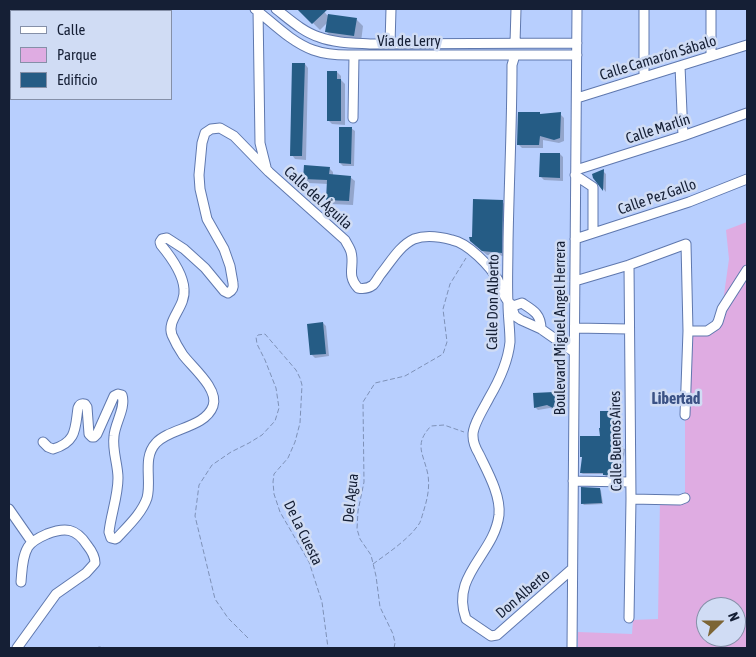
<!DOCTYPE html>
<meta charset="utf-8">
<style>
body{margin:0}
#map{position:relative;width:756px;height:657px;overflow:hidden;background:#b8cffe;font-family:"Asap Condensed",sans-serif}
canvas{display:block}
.frame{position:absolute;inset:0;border:10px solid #151f35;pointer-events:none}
.legend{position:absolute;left:10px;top:10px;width:162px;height:90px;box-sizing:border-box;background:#d0dcf4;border:1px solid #8590a8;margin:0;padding:6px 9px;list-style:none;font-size:15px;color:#151f35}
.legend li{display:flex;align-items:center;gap:10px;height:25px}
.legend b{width:25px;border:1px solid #8590a8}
.north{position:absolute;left:696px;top:597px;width:50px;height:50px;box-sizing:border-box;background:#d0dcf4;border:1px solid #8590a8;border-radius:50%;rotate:68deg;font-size:14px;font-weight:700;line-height:20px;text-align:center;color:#151f35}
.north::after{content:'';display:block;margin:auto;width:18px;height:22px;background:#7c6535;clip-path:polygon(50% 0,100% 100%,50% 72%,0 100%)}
</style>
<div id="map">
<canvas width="756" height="657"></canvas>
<div class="frame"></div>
<ul class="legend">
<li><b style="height:6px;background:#fff"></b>Calle</li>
<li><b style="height:14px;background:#dface2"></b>Parque</li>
<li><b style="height:14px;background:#255c85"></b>Edificio</li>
</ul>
<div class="north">N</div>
</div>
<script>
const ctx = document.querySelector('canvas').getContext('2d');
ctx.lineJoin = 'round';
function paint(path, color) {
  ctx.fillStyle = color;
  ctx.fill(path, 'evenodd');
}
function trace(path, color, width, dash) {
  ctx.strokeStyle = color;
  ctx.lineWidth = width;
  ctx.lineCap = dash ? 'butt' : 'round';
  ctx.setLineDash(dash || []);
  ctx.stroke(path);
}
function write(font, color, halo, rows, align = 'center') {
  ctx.font = font + ' "Asap Condensed",sans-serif';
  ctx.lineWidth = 5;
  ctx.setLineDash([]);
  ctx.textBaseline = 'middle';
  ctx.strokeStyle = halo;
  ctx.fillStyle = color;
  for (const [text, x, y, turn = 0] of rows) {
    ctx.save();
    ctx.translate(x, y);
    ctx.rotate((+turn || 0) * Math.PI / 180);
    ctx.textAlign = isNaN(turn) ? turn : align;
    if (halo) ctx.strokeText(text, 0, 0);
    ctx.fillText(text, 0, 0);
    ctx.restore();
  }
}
paint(new Path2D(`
 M747 222V648H578V632L632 634 633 620 658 619 660 499 685 498V415L688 331H707L722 309 729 259 726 230ZM706 607H736V637H706Z`), '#dface2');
paint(new Path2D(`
 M299 9H322L327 15 356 19 363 26 361 42 333 39 327 32 328 22 320 30Z
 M305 64 308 68 306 160 295 159 292 155Z
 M337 72 341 76V80L345 84V125L332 124 328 120Z
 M539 113 542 115 560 114 564 118V141L559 143 543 140V148H522L518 144Z
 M351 128 355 131 354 166H343L340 163Z
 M560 154 563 157V181L544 180 541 177Z
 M329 168 333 172V176L350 177 355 181 353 205 331 204 327 199 328 184 309 183 305 179Z
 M603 171 606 174V192L594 177Z
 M502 202 506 205 505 256 487 255 475 245Z
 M323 323 326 326 329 356 315 358 312 355Z
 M553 393 556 396 555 399 557 401 556 410 550 408 538 410 535 407Z
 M620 412 621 414 622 428H620L621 448 625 449 623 464V477H606L605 474H583L581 473 583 458 581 456 601 438Z
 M600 489 601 491 603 504 584 505 583 504Z`), '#0003');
paint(new Path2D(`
 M297 9H328L312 24Z
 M328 14 357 18 354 36 325 32Z
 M292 63H305L302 156H290Z
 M327 71H337V79H341V121H327Z
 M518 112H540V114L561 112 560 138 554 140 540 136 539 145H517Z
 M339 127H352L351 164 339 163Z
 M540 153H560V178L539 177Z
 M304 165 330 167 329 174 351 176 349 201 326 200 327 180 303 179Z
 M604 169 603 191 593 178 592 174Z
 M473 199 503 200 502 253 482 251 470 241 469 237H472Z
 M323 322 326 354 310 355 307 324Z
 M554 392 553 396H555V401L553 408 547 405 534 408 533 393Z
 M600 411H620L621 427H619L620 446H623L621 461 622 476 603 475V473H580L582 457H580V436H600L599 428H600Z
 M581 487 600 488 602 503 581 504Z`), '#255c85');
const minor = new Path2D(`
 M255 9C273 23 291 42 313 50 324 54 336 55 348 55H577
 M258 9 260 143 266 167
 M276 9C289 19 303 32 319 37 335 43 353 43 370 44L577 43
 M644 9V77
 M515 43 516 9
 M390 44 391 9
 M515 55 512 65C512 124 509 183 508 243 508 263 507 283 508 304 508 316 510 329 510 342 508 362 499 381 489 398 484 408 472 426 473 436 473 442 476 449 479 454 487 471 501 495 499 515 494 555 450 575 466 619L491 636 497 635 572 569
 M711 56V9
 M680 66 683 136
 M577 98 747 45
 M353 118 354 55
 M576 170 683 136 747 113
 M575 175 593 187V233
 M575 239 689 202 747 179
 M629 265 631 499 629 618
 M575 281 629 265 686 244 688 331 685 415
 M513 306 522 303C533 310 541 314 541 329
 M575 328 629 329
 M688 331H707L716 325 718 322 722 309 747 270
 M43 442 48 447 53 449C77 442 75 428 78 408 79 405 81 403 85 404L87 407 89 434 92 437H94L97 434 114 396 118 394 122 395C126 408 115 423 114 436 112 451 118 464 118 478 118 496 111 514 109 532L111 538 115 539 117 538C128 526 142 513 147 498 152 480 142 458 156 443 169 428 205 428 213 406 219 389 192 367 183 355 179 349 175 342 172 335 166 320 186 307 184 289 183 273 171 257 161 245L160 242 162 239 167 238 184 249 205 268 224 291 228 293C232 291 234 288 233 283L230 266 224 249 207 219 200 189 199 175 202 143 205 133 211 129 220 128 234 136 269 172 345 240C347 244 350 248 351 252 355 266 346 275 358 288 363 289 369 288 373 285 376 282 378 278 380 275 390 263 399 246 414 239 425 235 441 237 452 240 468 243 490 266 498 280 502 289 504 300 513 306V311L515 316 521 320 541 329 574 352
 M573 481 630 482
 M631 499 680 500 685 498
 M9 509 32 542
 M17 648 56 594 86 573 95 563C95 556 91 550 87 545 76 528 65 527 47 534 40 537 32 541 28 547 22 557 22 571 21 582
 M572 648 577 9`);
trace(minor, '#5f78ae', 11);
trace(new Path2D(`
 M373 564C388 553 409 539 419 524 421 521 422 516 423 513 427 500 430 489 428 475 424 454 413 445 431 426L444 425 464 432
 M248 638 228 618 215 599 195 516 199 485 212 465 231 452 249 443 262 435 275 421 279 408 276 388 265 360 257 344 256 337 258 335 265 334 296 370 300 378 302 385 300 423 295 442 288 458 274 474 273 482 274 494 280 512 309 562 322 602 328 648
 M96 648 99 647 109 648
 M150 648H155
 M394 648 395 643 393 634 380 607 376 576 371 555 360 539 357 529 358 511 364 482 363 402 375 383 405 376 443 354 447 342 443 309 450 284 466 258`), '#7e91b7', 1, [5, 2.5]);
trace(minor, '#fff', 9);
write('15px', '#151f35', '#d0dcf4', [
 ["Vía de Lerry",409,41],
 ["Calle Camarón Sábalo",658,58,-17],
 ["Calle Marlín",658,129,-18],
 ["Calle Pez Gallo",657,197,-19],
 ["Calle del Águila",318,198,42],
 ["Calle Don Alberto",493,302,-89],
 ["Boulevard Miguel Angel Herrera",560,328,-90],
 ["Calle Buenos Aires",616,441,-91],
 ["Del Agua",351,498,-84],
 ["De La Cuesta",303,533,64],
 ["Don Alberto",523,594,-41]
]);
write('bold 16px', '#3b5285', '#d0dcf4', [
 ["Libertad",676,399]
]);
</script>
